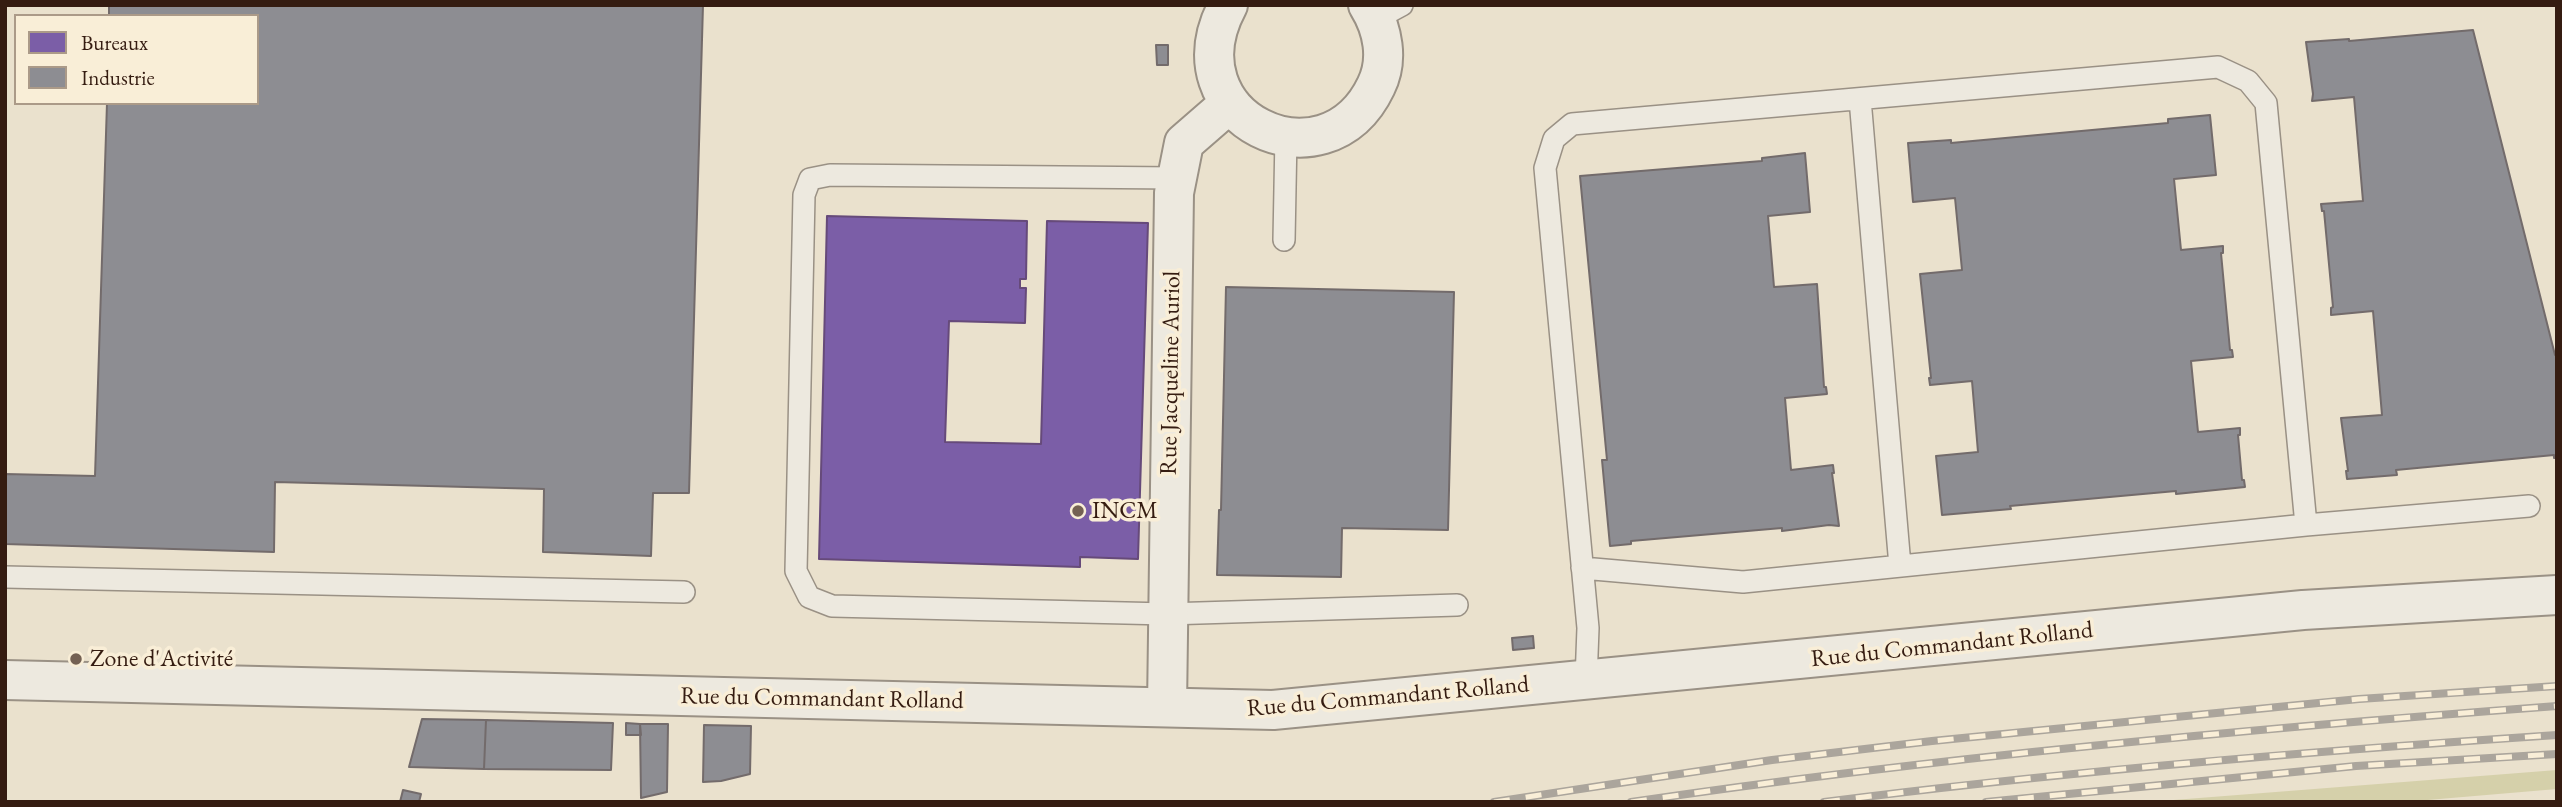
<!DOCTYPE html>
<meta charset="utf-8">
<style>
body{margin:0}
#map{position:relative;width:2562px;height:807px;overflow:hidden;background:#eae1cd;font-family:"EB Garamond",serif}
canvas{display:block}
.frame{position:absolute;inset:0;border:7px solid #351c11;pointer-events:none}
.legend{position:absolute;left:14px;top:14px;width:245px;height:91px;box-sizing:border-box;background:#f9eed7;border:2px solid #ab9a88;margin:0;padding:9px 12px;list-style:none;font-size:21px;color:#351c11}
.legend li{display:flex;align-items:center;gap:14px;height:35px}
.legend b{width:35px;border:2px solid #ab9a88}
</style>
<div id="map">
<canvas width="2562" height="807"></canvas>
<div class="frame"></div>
<ul class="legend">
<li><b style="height:19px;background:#7b5ea7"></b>Bureaux</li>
<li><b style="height:19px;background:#8d8d92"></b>Industrie</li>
</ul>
</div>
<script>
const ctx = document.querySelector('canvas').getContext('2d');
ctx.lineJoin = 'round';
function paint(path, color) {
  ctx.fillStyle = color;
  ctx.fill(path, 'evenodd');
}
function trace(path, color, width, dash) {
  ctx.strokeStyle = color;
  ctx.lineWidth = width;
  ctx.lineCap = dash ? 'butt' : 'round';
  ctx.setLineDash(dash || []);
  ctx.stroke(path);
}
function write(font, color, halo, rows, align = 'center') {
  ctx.font = font + ' "EB Garamond",serif';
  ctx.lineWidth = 7;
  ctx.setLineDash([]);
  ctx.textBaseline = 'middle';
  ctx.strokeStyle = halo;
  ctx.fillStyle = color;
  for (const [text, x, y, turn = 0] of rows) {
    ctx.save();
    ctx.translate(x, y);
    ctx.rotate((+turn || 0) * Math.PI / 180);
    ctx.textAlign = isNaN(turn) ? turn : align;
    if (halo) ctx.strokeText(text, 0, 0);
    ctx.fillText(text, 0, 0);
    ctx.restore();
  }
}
paint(new Path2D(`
 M2557 770V789L2404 802H2148Z`), '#d5d0aa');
const offices = new Path2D(`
 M827 216 1027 221 1026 279H1020V288H1026L1025 323 949 321 945 442 1041 444 1047 221 1148 223 1138 559 1080 557V567L819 559Z`);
paint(offices, '#7b5ea7');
trace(offices, '#664a7a', 2);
const industry = new Path2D(`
 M109 5H703L689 493H653L651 556 543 552 544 489 275 482 274 552 5 544V474L95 476 107 103H257V16H109Z
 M2473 30 2555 355H2557V458H2554V455L2396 470 2397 475 2347 479 2346 471H2348L2341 418 2382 415 2373 311 2331 315V308L2333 307 2324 211H2322L2321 204 2363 201 2354 97 2312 101 2313 94 2306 42 2349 39V41Z
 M1156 45H1168V65H1157Z
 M2210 115 2216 175 2174 179 2181 250 2223 246V253H2221L2230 350H2232L2233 357 2191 361 2198 432 2240 428V435H2238L2242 480H2244L2245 487 2176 494V491L2010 506 2011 509 1942 515 1936 456 1978 452 1972 381 1930 385 1929 378H1931L1920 274 1962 270 1955 198 1913 202 1908 143 1951 140V143L2168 123V119Z
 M1805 153 1810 212 1768 216 1774 287 1817 284 1824 387H1826L1827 394 1785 398 1791 470 1833 465 1834 473H1832L1839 526 1829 525 1782 531V528L1631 541V544L1610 546 1602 460H1607L1580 176 1762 161V158Z
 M1226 287 1454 292 1448 530 1342 528 1341 577 1217 575 1219 510H1221Z
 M1533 636 1534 648 1513 650 1512 638Z
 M422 719 486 720 484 769 409 767Z
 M486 720 613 723 611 770 484 769Z
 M626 723 640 724 641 735H626Z
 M640 724H668L667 792 641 798Z
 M704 725 751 726 750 774 721 781 703 782Z
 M403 790 421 794 419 802H400Z`);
paint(industry, '#8d8d92');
trace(industry, '#736b6b', 2);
const service = new Path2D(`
 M1376 19 1402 5
 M1860 99 1900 566
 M1177 178 830 175 810 179 804 195 796 571 809 597 832 606 1167 614 1457 605
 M1284 240 1286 136
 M1582 568 1743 582 2306 525
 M5 577 684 592
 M1586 681 1588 628 1545 168 1554 139 1572 124 2218 67 2248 81 2266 103 2306 525 2529 506`);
const minor = new Path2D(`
 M1228 5C1167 118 1325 193 1376 86 1389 60 1383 29 1368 5
 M1167 707 1174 193 1184 143 1230 103`);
const tertiary = new Path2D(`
 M5 680 1273 710 2303 610 2557 595`);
trace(service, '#9a9185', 24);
trace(minor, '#9a9185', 42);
trace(tertiary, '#9a9185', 42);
trace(service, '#ede9df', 21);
trace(minor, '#ede9df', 38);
trace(tertiary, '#ede9df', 38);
const rail = new Path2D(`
 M1494 802 1772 760 1932 741 2359 699 2557 686
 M1631 802C1939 757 2247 729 2557 706
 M1824 802C2068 771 2312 751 2557 735
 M1986 802 2356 766 2557 754`);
trace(rail, '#aba59c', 8);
trace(rail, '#f9eed7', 5, [16]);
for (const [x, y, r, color] of [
 [1078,511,7,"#746153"],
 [76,659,7,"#746153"]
]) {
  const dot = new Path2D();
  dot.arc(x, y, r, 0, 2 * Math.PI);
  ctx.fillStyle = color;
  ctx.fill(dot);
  trace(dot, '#f9eed7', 2.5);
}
write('24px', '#351c11', '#f9eed7', [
 ["Rue Jacqueline Auriol",1171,373,-89],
 ["Rue du Commandant Rolland",1952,645,-6],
 ["Rue du Commandant Rolland",1388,697,-5],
 ["Rue du Commandant Rolland",822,699,1]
]);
write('24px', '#351c11', '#f9eed7', [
 ["INCM",1092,511],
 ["Zone d'Activité",90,659]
], 'left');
</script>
